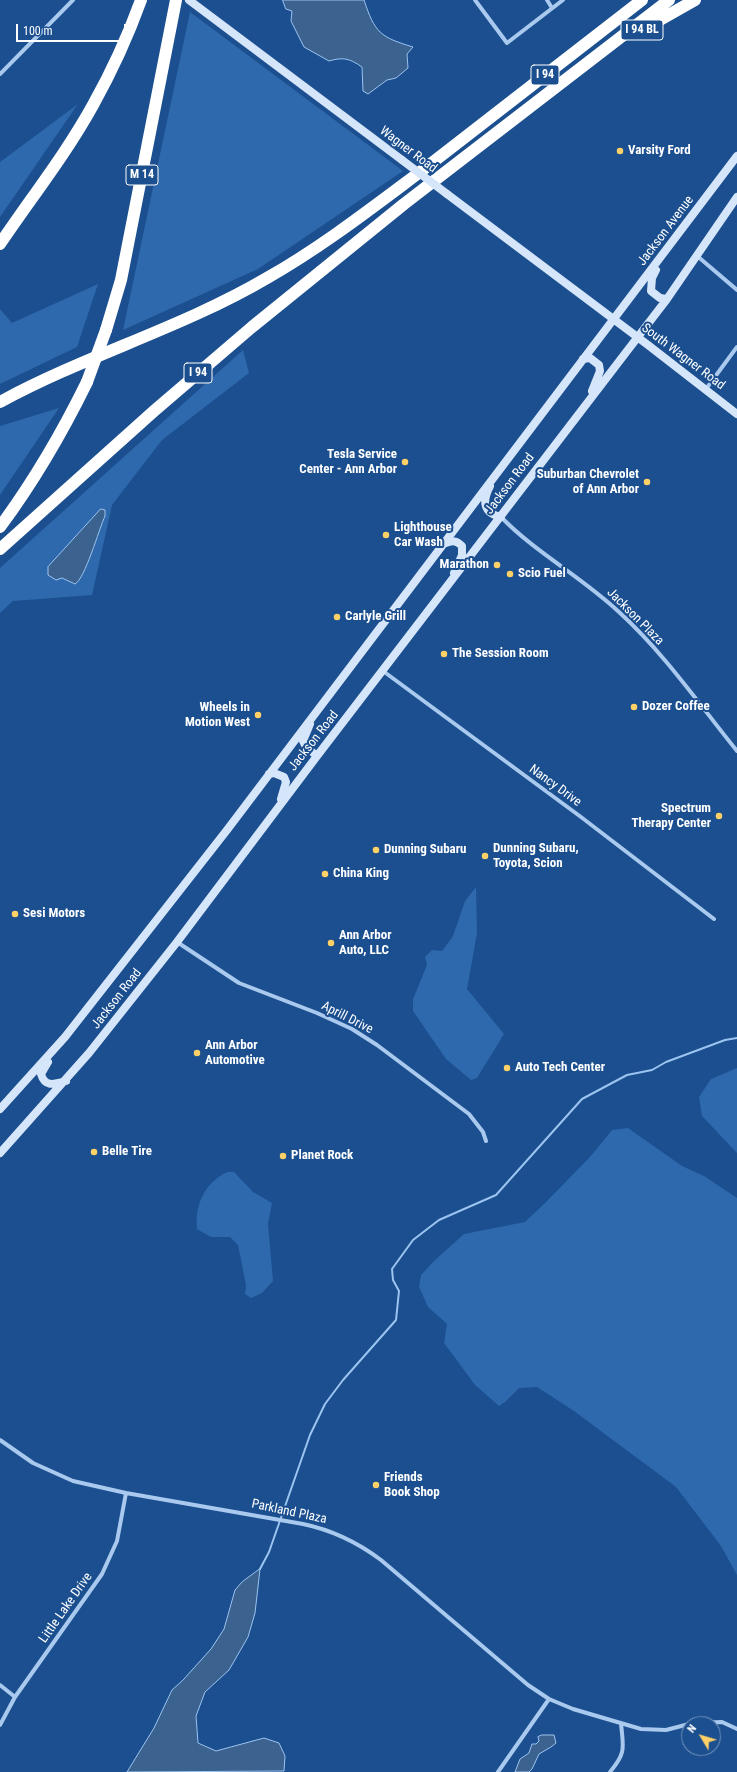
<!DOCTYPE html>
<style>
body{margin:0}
#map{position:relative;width:737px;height:1772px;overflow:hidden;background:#1b4f8f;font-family:"Roboto Condensed",sans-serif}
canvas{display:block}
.north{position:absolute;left:681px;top:1716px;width:40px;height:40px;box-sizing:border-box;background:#1b4f8f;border:1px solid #7695bc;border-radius:50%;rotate:308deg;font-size:11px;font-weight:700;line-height:16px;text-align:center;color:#fff}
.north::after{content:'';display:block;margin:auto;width:14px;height:18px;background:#ffd166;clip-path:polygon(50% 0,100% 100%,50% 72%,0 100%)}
.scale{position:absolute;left:16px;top:24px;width:110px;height:18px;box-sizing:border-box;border:2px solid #fff;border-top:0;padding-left:5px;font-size:12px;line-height:14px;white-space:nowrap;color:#fff;-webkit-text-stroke:3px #1b4f8f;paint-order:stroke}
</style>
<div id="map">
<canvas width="737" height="1772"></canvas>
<div class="north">N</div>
<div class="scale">100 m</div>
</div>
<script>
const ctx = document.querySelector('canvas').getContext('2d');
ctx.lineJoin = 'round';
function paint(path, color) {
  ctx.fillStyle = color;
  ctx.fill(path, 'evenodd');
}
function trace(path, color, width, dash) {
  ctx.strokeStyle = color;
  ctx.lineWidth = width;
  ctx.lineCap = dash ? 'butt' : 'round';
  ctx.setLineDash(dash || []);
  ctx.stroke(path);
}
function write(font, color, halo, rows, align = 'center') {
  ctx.font = font + ' "Roboto Condensed",sans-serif';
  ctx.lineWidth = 4;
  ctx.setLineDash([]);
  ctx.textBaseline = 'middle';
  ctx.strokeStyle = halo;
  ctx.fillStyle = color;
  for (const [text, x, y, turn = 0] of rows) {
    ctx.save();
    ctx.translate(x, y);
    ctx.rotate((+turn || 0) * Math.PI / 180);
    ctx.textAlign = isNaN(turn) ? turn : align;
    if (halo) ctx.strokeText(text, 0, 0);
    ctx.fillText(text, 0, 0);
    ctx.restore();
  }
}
paint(new Path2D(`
 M190 12 403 171 258 269 123 330Z
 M78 104 0 217V162Z
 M98 284 77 347 0 384V309L12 323Z
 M243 350 249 373 162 440 112 505 92 595 13 601 0 613V568Z
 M59 408 0 495V426Z
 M476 887 477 933 467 989 504 1034 477 1078 471 1080 446 1059 413 1011V999L427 965 425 957 432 950 442 951 453 936 465 901Z
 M737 1068V1153L702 1116 699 1097 711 1079Z
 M628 1128 682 1166 704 1176 737 1198V1575L721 1546 676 1487 574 1411 537 1387 519 1388 505 1402 499 1406 475 1385 444 1343 447 1324 428 1307 419 1287 421 1275 434 1261 464 1234 525 1222 546 1202 590 1157 612 1130Z
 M227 1172H234L253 1192 272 1203 268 1224 273 1281 262 1293 251 1298 245 1294 246 1285 238 1245 230 1237H211L197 1229C195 1204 204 1184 227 1172Z`), '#2e69ad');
const water = new Path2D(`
 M283 0H364C375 33 380 37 413 47L407 54 408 68 396 78 387 80 368 94 363 91 362 67C349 58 343 57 329 61L304 47 291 21 292 11 286 9Z
 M101 509 105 510V516C99 529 85 579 75 584L62 578 56 580 48 575V567Z
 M260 1569 255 1613 248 1637 229 1670 205 1692 196 1716 198 1743 216 1751 264 1738 279 1743 285 1756 284 1771 127 1772 154 1728 172 1690 183 1680 211 1649 224 1629 235 1590 242 1582Z
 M542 1735H554L556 1743 551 1747 539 1754 532 1769 529 1772H515L520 1759 529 1753 532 1744H536L539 1741 538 1737Z`);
paint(water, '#3c6290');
trace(water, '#9cc4f0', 1);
trace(new Path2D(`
 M260 1569 269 1552 310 1435 325 1404 343 1380 396 1320 399 1291 393 1280 392 1269 413 1240 439 1220 496 1195 582 1099 627 1075 652 1070 666 1062 725 1040 737 1038`), '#9cc4f0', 2);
trace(new Path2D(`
 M475 0 507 43 563 0
 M547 0 552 8
 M0 74 73 0
 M696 255 737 290
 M706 389 737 347
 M501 517C536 553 582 577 619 612 664 653 699 704 737 751
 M383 671 581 817 714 919
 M177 942 239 983 317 1013 352 1029 377 1045 469 1114 483 1132 486 1141
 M0 1440 33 1463 73 1481 126 1493 303 1524C332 1530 357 1542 381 1560L528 1685 549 1699 573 1709 641 1729 666 1730 693 1723 722 1722 737 1729
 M0 1685 15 1697
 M0 1725 15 1697 102 1574 117 1541 126 1493
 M498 1772 549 1699
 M610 1772C627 1752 623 1747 621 1723`), '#a9c9ee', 4);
trace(new Path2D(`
 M189 0 402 160
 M447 194 648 345 737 414
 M656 270 652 278 651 291 660 298 667 299
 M583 359 590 358 599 365 600 371 592 391
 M490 486C482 501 483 513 501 517
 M443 544C451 541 455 539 462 546V555L454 573
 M310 724 303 741 306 747 317 756
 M269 774 274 773 284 777 286 782 281 799
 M48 1062 41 1074C45 1088 55 1084 66 1081
 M0 1109 65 1037 227 830 737 156
 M0 1153 89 1053 177 942 317 756 624 355 667 299 737 197`), '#d6e6fa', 8);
trace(new Path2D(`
 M635 34 695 0
 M0 244C31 198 66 154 93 105 112 71 128 36 141 0
 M106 330 121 280 176 0
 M0 402C86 355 182 328 267 278 323 246 373 207 424 169 497 113 569 56 642 0
 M0 527C34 481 62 433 87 382
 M0 549 154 411 252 327 404 204 669 0`), '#fff', 12);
trace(new Path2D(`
 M402 160 447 194`), '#d6e6fa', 8);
trace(new Path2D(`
 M87 382 106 330`), '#fff', 12);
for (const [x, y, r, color] of [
 [620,151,4,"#ffd166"],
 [405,462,4,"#ffd166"],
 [647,482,4,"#ffd166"],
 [386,535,4,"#ffd166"],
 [497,565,4,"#ffd166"],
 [510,574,4,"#ffd166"],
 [337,617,4,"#ffd166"],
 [444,654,4,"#ffd166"],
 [634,707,4,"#ffd166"],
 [258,715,4,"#ffd166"],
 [719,816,4,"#ffd166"],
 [376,850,4,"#ffd166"],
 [485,856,4,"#ffd166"],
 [325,874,4,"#ffd166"],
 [15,914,4,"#ffd166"],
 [331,943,4,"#ffd166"],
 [197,1053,4,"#ffd166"],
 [507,1068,4,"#ffd166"],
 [94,1152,4,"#ffd166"],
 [283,1156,4,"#ffd166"],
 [376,1485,4,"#ffd166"]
]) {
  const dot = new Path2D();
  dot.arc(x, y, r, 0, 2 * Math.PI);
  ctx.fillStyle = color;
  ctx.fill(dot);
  trace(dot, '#1b4f8f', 1.5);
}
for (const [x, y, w] of [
 [642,30,42],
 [545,75,28],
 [142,175,32],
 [198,373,28]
]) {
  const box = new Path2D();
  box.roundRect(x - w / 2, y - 10, w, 20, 3);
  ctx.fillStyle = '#1b4f8f';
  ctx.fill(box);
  trace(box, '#fff', 1);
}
write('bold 12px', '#fff', null, [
 ["I 94 BL",642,30],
 ["I 94",545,75],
 ["M 14",142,175],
 ["I 94",198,373]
]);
write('13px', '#fff', '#1b4f8f', [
 ["Wagner Road",408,150,37],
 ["Jackson Avenue",666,231,-53],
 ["South Wagner Road",683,357,37],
 ["Jackson Road",510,484,-53],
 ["Jackson Plaza",635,617,45],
 ["Jackson Road",314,741,-52],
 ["Nancy Drive",555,786,36],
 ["Jackson Road",117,999,-52],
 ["Aprill Drive",347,1018,27],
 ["Parkland Plaza",289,1512,12],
 ["Little Lake Drive",66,1608,-55]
]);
write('bold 13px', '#fff', '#1b4f8f', [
 ["Varsity Ford",628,151],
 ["Tesla Service",397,455,"right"],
 ["Center - Ann Arbor",397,470,"right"],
 ["Suburban Chevrolet",639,475,"right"],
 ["of Ann Arbor",639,490,"right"],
 ["Lighthouse",394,528],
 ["Car Wash",394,543],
 ["Marathon",489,565,"right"],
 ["Scio Fuel",518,574],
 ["Carlyle Grill",345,617],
 ["The Session Room",452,654],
 ["Dozer Coffee",642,707],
 ["Wheels in",250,708,"right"],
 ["Motion West",250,723,"right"],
 ["Spectrum",711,809,"right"],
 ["Therapy Center",711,824,"right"],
 ["Dunning Subaru,",493,849],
 ["Toyota, Scion",493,864],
 ["Dunning Subaru",384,850],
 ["China King",333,874],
 ["Sesi Motors",23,914],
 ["Ann Arbor",339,936],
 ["Auto, LLC",339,951],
 ["Ann Arbor",205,1046],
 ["Automotive",205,1061],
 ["Auto Tech Center",515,1068],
 ["Belle Tire",102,1152],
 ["Planet Rock",291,1156],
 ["Friends",384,1478],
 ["Book Shop",384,1493]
], 'left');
</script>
